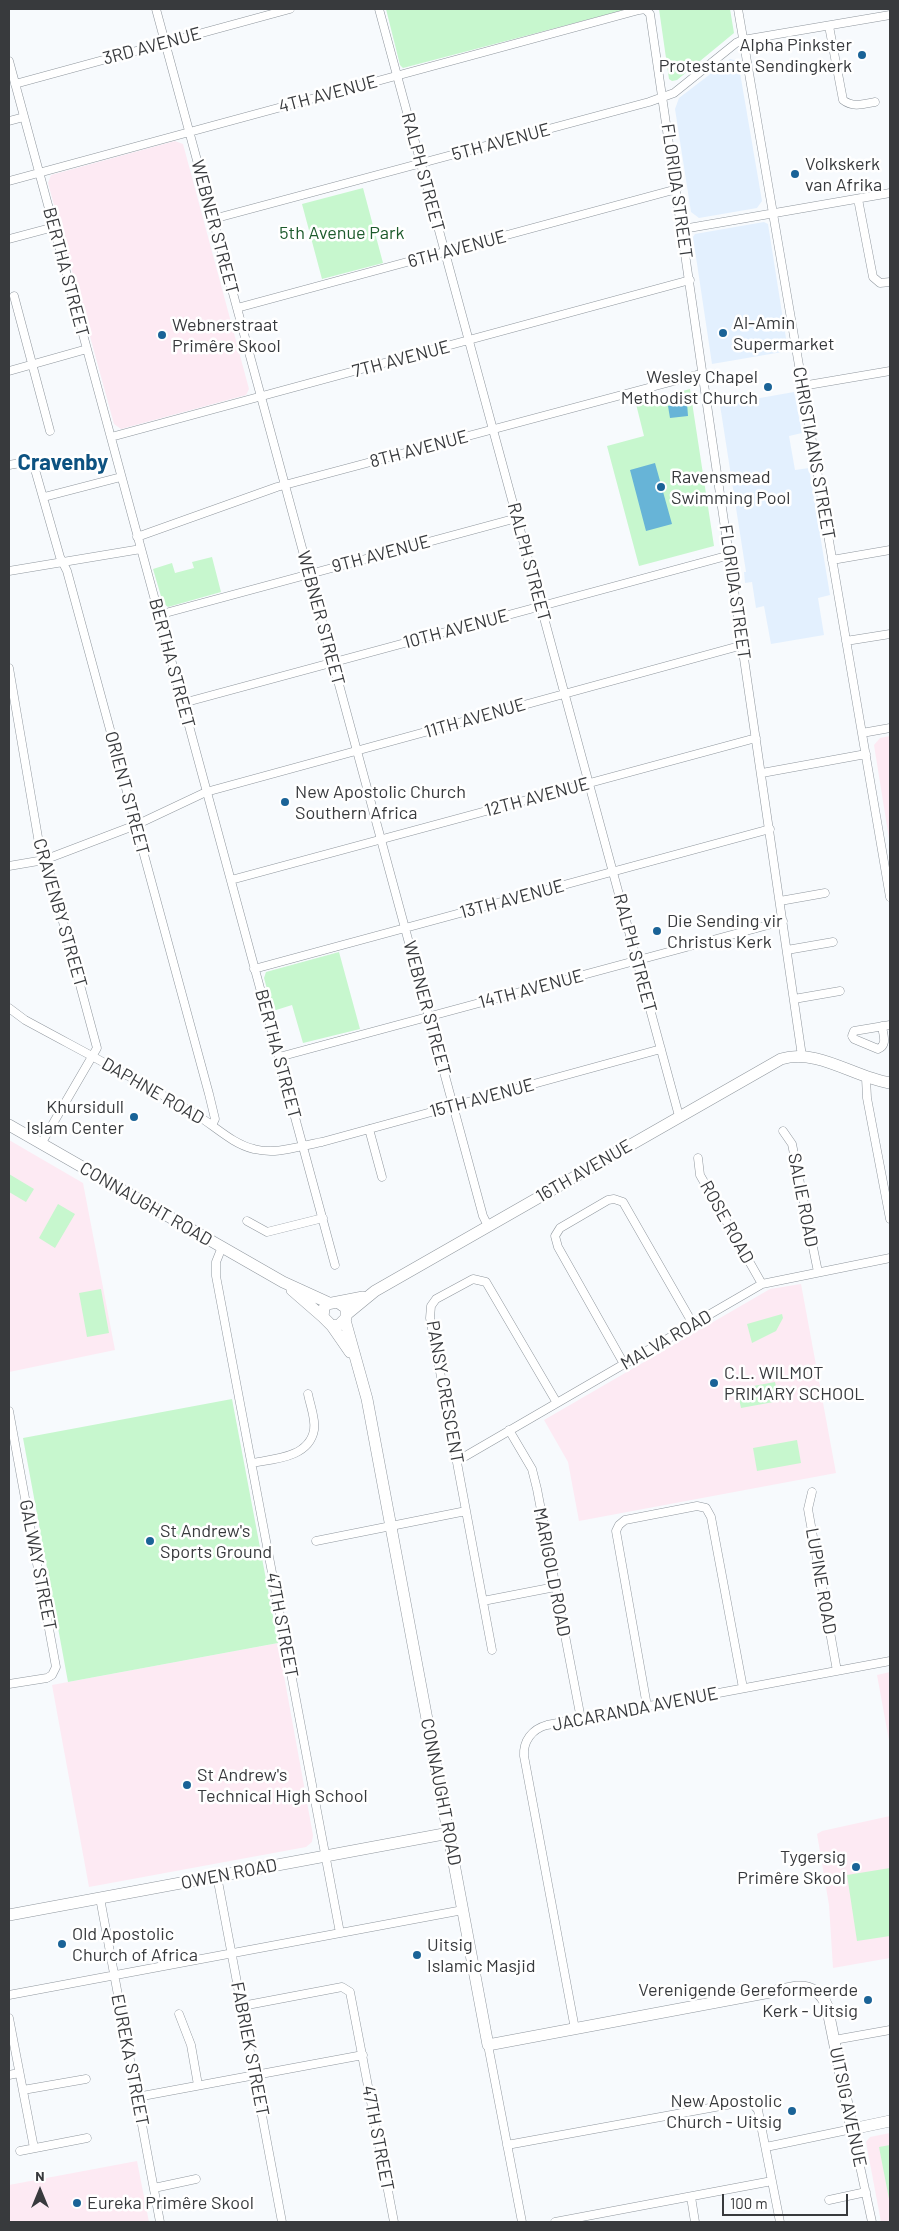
<!DOCTYPE html>
<meta charset="utf-8">
<style>
body{margin:0}
#map{position:relative;width:899px;height:2231px;overflow:hidden;background:#f7fafd;font-family:Barlow,sans-serif}
canvas{display:block}
.frame{position:absolute;inset:0;border:10px solid #383a3d;pointer-events:none}
.north{position:absolute;left:15px;top:2166px;width:50px;height:50px;-webkit-text-stroke:4px #fff;paint-order:stroke;rotate:0deg;font-size:14px;font-weight:700;line-height:20px;text-align:center;color:#383a3d}
.north::after{content:'';display:block;margin:auto;width:18px;height:22px;background:#383a3d;clip-path:polygon(50% 0,100% 100%,50% 72%,0 100%)}
.scale{position:absolute;left:722px;top:2194px;width:126px;height:22px;box-sizing:border-box;border:2px solid #383a3d;border-top:0;padding-left:6px;font-size:15px;line-height:18px;white-space:nowrap;color:#383a3d;-webkit-text-stroke:4px #fff;paint-order:stroke}
</style>
<div id="map">
<canvas width="899" height="2231"></canvas>
<div class="frame"></div>
<div class="north">N</div>
<div class="scale">100 m</div>
</div>
<script>
const ctx = document.querySelector('canvas').getContext('2d');
ctx.lineJoin = 'round';
function paint(path, color) {
  ctx.fillStyle = color;
  ctx.fill(path, 'evenodd');
}
function trace(path, color, width, dash) {
  ctx.strokeStyle = color;
  ctx.lineWidth = width;
  ctx.lineCap = dash ? 'butt' : 'round';
  ctx.setLineDash(dash || []);
  ctx.stroke(path);
}
function write(font, color, halo, rows, align = 'center') {
  ctx.font = font + ' Barlow,sans-serif';
  ctx.lineWidth = 5;
  ctx.setLineDash([]);
  ctx.textBaseline = 'middle';
  ctx.strokeStyle = halo;
  ctx.fillStyle = color;
  for (const [text, x, y, turn = 0] of rows) {
    ctx.save();
    ctx.translate(x, y);
    ctx.rotate((+turn || 0) * Math.PI / 180);
    ctx.textAlign = isNaN(turn) ? turn : align;
    if (halo) ctx.strokeText(text, 0, 0);
    ctx.fillText(text, 0, 0);
    ctx.restore();
  }
}
paint(new Path2D(`
 M730 59 738 61 762 201 757 208 699 218 691 212 675 109 679 98Z
 M764 222 768 224 788 351 712 364 693 237 695 234Z
 M794 392 802 433 789 436 795 470 809 468 830 595 818 598 824 635 771 644 764 606 756 608 752 582 745 583 744 572H746L720 405Z`), '#e3f0fe');
paint(new Path2D(`
 M175 141 183 144 249 389 246 395 121 429 114 424 48 183 51 175Z
 M890 736V845L874 745 880 738Z
 M9 1140 83 1183 115 1350 9 1372Z
 M801 1284 836 1473 579 1521 568 1462 544 1420 770 1289Z
 M278 1643 313 1835 312 1842 306 1847 89 1887 52 1685Z
 M890 1672V1746L877 1675Z
 M890 1816V1958L833 1968 829 1905 817 1834 822 1831Z
 M890 2133V2222H881L866 2142 870 2137Z
 M137 2161 149 2222H9V2185Z`), '#fdeaf3');
paint(new Path2D(`
 M386 9H628L403 68 400 65Z
 M659 9H730L734 33 677 80 672 81 669 79Z
 M363 188 383 263 322 279 302 204Z
 M690 389 714 546 639 566 607 446 644 436 636 404Z
 M212 557 221 592 168 607 163 603 153 569 172 563 175 573 194 568 192 562Z
 M339 952 360 1029 303 1043 292 1005 273 1011 264 978 266 972Z
 M9 1174 34 1189 26 1202 9 1192Z
 M58 1204 75 1214 55 1248 39 1238Z
 M101 1289 109 1333 87 1337 79 1293Z
 M782 1314 783 1318 776 1331 752 1343 747 1324Z
 M775 1382 779 1401 741 1408 737 1389Z
 M232 1399 278 1643 68 1682 23 1438Z
 M797 1440 801 1463 757 1471 753 1448Z
 M890 1868V1936L857 1941 847 1875Z
 M890 2145V2198L889 2199 879 2147Z`), '#c7f7ce');
paint(new Path2D(`
 M687 403 688 416 670 418 668 406Z
 M655 463 672 524 646 531 630 470Z`), '#67b4d7');
const street = new Path2D(`
 M156 9 483 1216 488 1226
 M379 9 679 1116
 M738 9 890 897
 M829 26 843 100C853 108 864 104 875 102
 M9 61 335 1265
 M15 84 290 9
 M9 121 24 117
 M9 181 639 10 645 9 650 14 802 1056
 M858 199 873 277 880 283 890 282
 M213 219 649 102 674 93 736 43 743 40 890 15
 M683 229 890 193
 M9 239 54 227
 M14 296 50 431
 M237 308 677 189
 M9 371 87 349
 M802 386 890 371
 M111 437 690 280
 M9 465 26 462 34 466 60 557 67 571 209 1094 215 1119 212 1125
 M44 497 121 477
 M137 537 277 487 704 373
 M832 560 890 550
 M9 571 141 549
 M158 615 517 518
 M846 641 890 634
 M9 668 41 855 48 866 97 1048 41 1144
 M183 703 730 555
 M862 733 890 728
 M762 773 866 754
 M9 866 44 860 136 825 206 792 743 645
 M231 880 756 738
 M780 901 825 893
 M787 950 833 942
 M254 969 770 829
 M794 999 840 991
 M9 1008 25 1020C82 1051 140 1081 195 1114 214 1125 232 1144 254 1149 277 1155 299 1146 322 1142L661 1049
 M882 1026C883 1035 888 1045 878 1049L854 1039 852 1036 854 1031 890 1025
 M279 1057 783 921
 M866 1078 867 1098 890 1219
 M369 1129 382 1177
 M783 1131 792 1144 818 1272
 M698 1158 700 1175 762 1284
 M247 1221 267 1232 323 1218
 M222 1247 216 1262V1276L340 1933
 M624 1364 558 1247 555 1236 560 1228 608 1200 614 1199 623 1202 693 1324
 M9 1411 56 1667 52 1675 47 1678 9 1684
 M509 1430 532 1469 537 1489 581 1719
 M457 1461 762 1284 890 1258
 M252 1463C273 1459 309 1458 314 1430 316 1419 310 1405 308 1394
 M812 1492 808 1509 837 1671
 M316 1541 466 1511
 M483 1601 555 1587
 M492 1650 430 1318 431 1306 436 1299 473 1279 486 1282 557 1403
 M647 1706 616 1531 619 1525 625 1520 697 1506 706 1508 711 1517 743 1688
 M217 1876 282 2222
 M100 1898 160 2222
 M9 1995 463 1910
 M242 2006 342 1987 350 1992 394 2222
 M179 2014 191 2045 198 2085
 M9 2018 34 2148
 M575 2029 524 1756C523 1741 532 1729 547 1725L890 1661
 M834 2040 890 2030
 M488 2045 522 2222
 M9 2075 19 2073
 M23 2090 86 2079
 M137 2097 363 2055
 M507 2145 748 2101 753 2104 758 2110 780 2222
 M766 2147 852 2129 872 2222
 M20 2151 87 2138
 M154 2188 196 2179
 M691 2197 695 2222
 M829 2200 866 2192
 M555 2222 772 2181`);
const secondary = new Path2D(`
 M9 1125 283 1282 329 1303
 M292 1290 323 1317
 M339 1303 346 1308V1318L339 1325 332 1326 323 1317 324 1308 327 1304 363 1297
 M347 1314 375 1291 781 1059C818 1048 853 1077 890 1083
 M345 1320 367 1399 488 2045 797 1987C811 1986 822 1993 827 2006L852 2129 890 2121
 M332 1326 350 1352
 M9 1915 449 1833`);
trace(street, '#90979e', 9);
trace(secondary, '#90979e', 12);
trace(street, '#fff', 8);
trace(secondary, '#fff', 11);
for (const [x, y, r, color] of [
 [862,55,5,"#1a6397"],
 [795,174,5,"#1a6397"],
 [723,333,5,"#1a6397"],
 [162,335,5,"#1a6397"],
 [768,387,5,"#1a6397"],
 [661,487,5,"#1a6397"],
 [285,802,5,"#1a6397"],
 [657,931,5,"#1a6397"],
 [134,1117,5,"#1a6397"],
 [714,1383,5,"#1a6397"],
 [150,1541,5,"#1a6397"],
 [187,1785,5,"#1a6397"],
 [856,1867,5,"#1a6397"],
 [62,1944,5,"#1a6397"],
 [417,1955,5,"#1a6397"],
 [868,2000,5,"#1a6397"],
 [792,2111,5,"#1a6397"],
 [77,2203,5,"#1a6397"]
]) {
  const dot = new Path2D();
  dot.arc(x, y, r, 0, 2 * Math.PI);
  ctx.fillStyle = color;
  ctx.fill(dot);
  trace(dot, '#fff', 2);
}
write('18px', '#383a3d', '#fff', [
 ["Alpha Pinkster",852,45,"right"],
 ["Protestante Sendingkerk",852,66,"right"],
 ["Volkskerk",805,164],
 ["van Afrika",805,185],
 ["Al-Amin",733,323],
 ["Supermarket",733,344],
 ["Webnerstraat",172,325],
 ["Primêre Skool",172,346],
 ["Wesley Chapel",758,377,"right"],
 ["Methodist Church",758,398,"right"],
 ["Ravensmead",671,477],
 ["Swimming Pool",671,498],
 ["New Apostolic Church",295,792],
 ["Southern Africa",295,813],
 ["Die Sending vir",667,921],
 ["Christus Kerk",667,942],
 ["Khursidull",124,1107,"right"],
 ["Islam Center",124,1128,"right"],
 ["C.L. WILMOT",724,1373],
 ["PRIMARY SCHOOL",724,1394],
 ["St Andrew's",160,1531],
 ["Sports Ground",160,1552],
 ["St Andrew's",197,1775],
 ["Technical High School",197,1796],
 ["Tygersig",846,1857,"right"],
 ["Primêre Skool",846,1878,"right"],
 ["Old Apostolic",72,1934],
 ["Church of Africa",72,1955],
 ["Uitsig",427,1945],
 ["Islamic Masjid",427,1966],
 ["Verenigende Gereformeerde",858,1990,"right"],
 ["Kerk - Uitsig",858,2011,"right"],
 ["New Apostolic",782,2101,"right"],
 ["Church - Uitsig",782,2122,"right"],
 ["Eureka Primêre Skool",87,2203]
], 'left');
write('18px', '#383a3d', '#fff', [
 ["3RD AVENUE",152,46,-15],
 ["4TH AVENUE",328,94,-15],
 ["5TH AVENUE",501,142,-15],
 ["RALPH STREET",423,172,75],
 ["FLORIDA STREET",677,191,82],
 ["WEBNER STREET",215,227,75],
 ["6TH AVENUE",457,249,-15],
 ["BERTHA STREET",66,272,75],
 ["7TH AVENUE",401,359,-15],
 ["8TH AVENUE",419,449,-15],
 ["CHRISTIAANS STREET",814,453,80],
 ["9TH AVENUE",381,554,-15],
 ["RALPH STREET",529,562,75],
 ["FLORIDA STREET",735,592,82],
 ["WEBNER STREET",321,618,75],
 ["10TH AVENUE",456,629,-15],
 ["BERTHA STREET",172,663,75],
 ["11TH AVENUE",475,718,-16],
 ["ORIENT STREET",127,793,75],
 ["12TH AVENUE",537,797,-15],
 ["13TH AVENUE",512,899,-15],
 ["CRAVENBY STREET",60,913,74],
 ["RALPH STREET",635,953,75],
 ["14TH AVENUE",531,989,-15],
 ["WEBNER STREET",427,1008,75],
 ["BERTHA STREET",278,1054,75],
 ["DAPHNE ROAD",153,1091,30],
 ["15TH AVENUE",482,1098,-15],
 ["16TH AVENUE",584,1171,-30],
 ["SALIE ROAD",803,1200,79],
 ["CONNAUGHT ROAD",146,1204,30],
 ["ROSE ROAD",727,1222,61],
 ["MALVA ROAD",666,1340,-30],
 ["PANSY CRESCENT",445,1392,80],
 ["GALWAY STREET",38,1565,79],
 ["MARIGOLD ROAD",552,1572,79],
 ["LUPINE ROAD",821,1581,80],
 ["47TH STREET",282,1625,79],
 ["JACARANDA AVENUE",635,1709,-11],
 ["CONNAUGHT ROAD",441,1792,79],
 ["OWEN ROAD",229,1874,-11],
 ["FABRIEK STREET",250,2049,79],
 ["EUREKA STREET",130,2060,79],
 ["UITSIG AVENUE",848,2107,78],
 ["47TH STREET",378,2138,79]
]);
write('18px', '#1c5a2c', '#fff', [
 ["5th Avenue Park",342,233]
]);
write('bold 22px', '#0d5281', '#fff', [
 ["Cravenby",63,463]
]);
</script>
